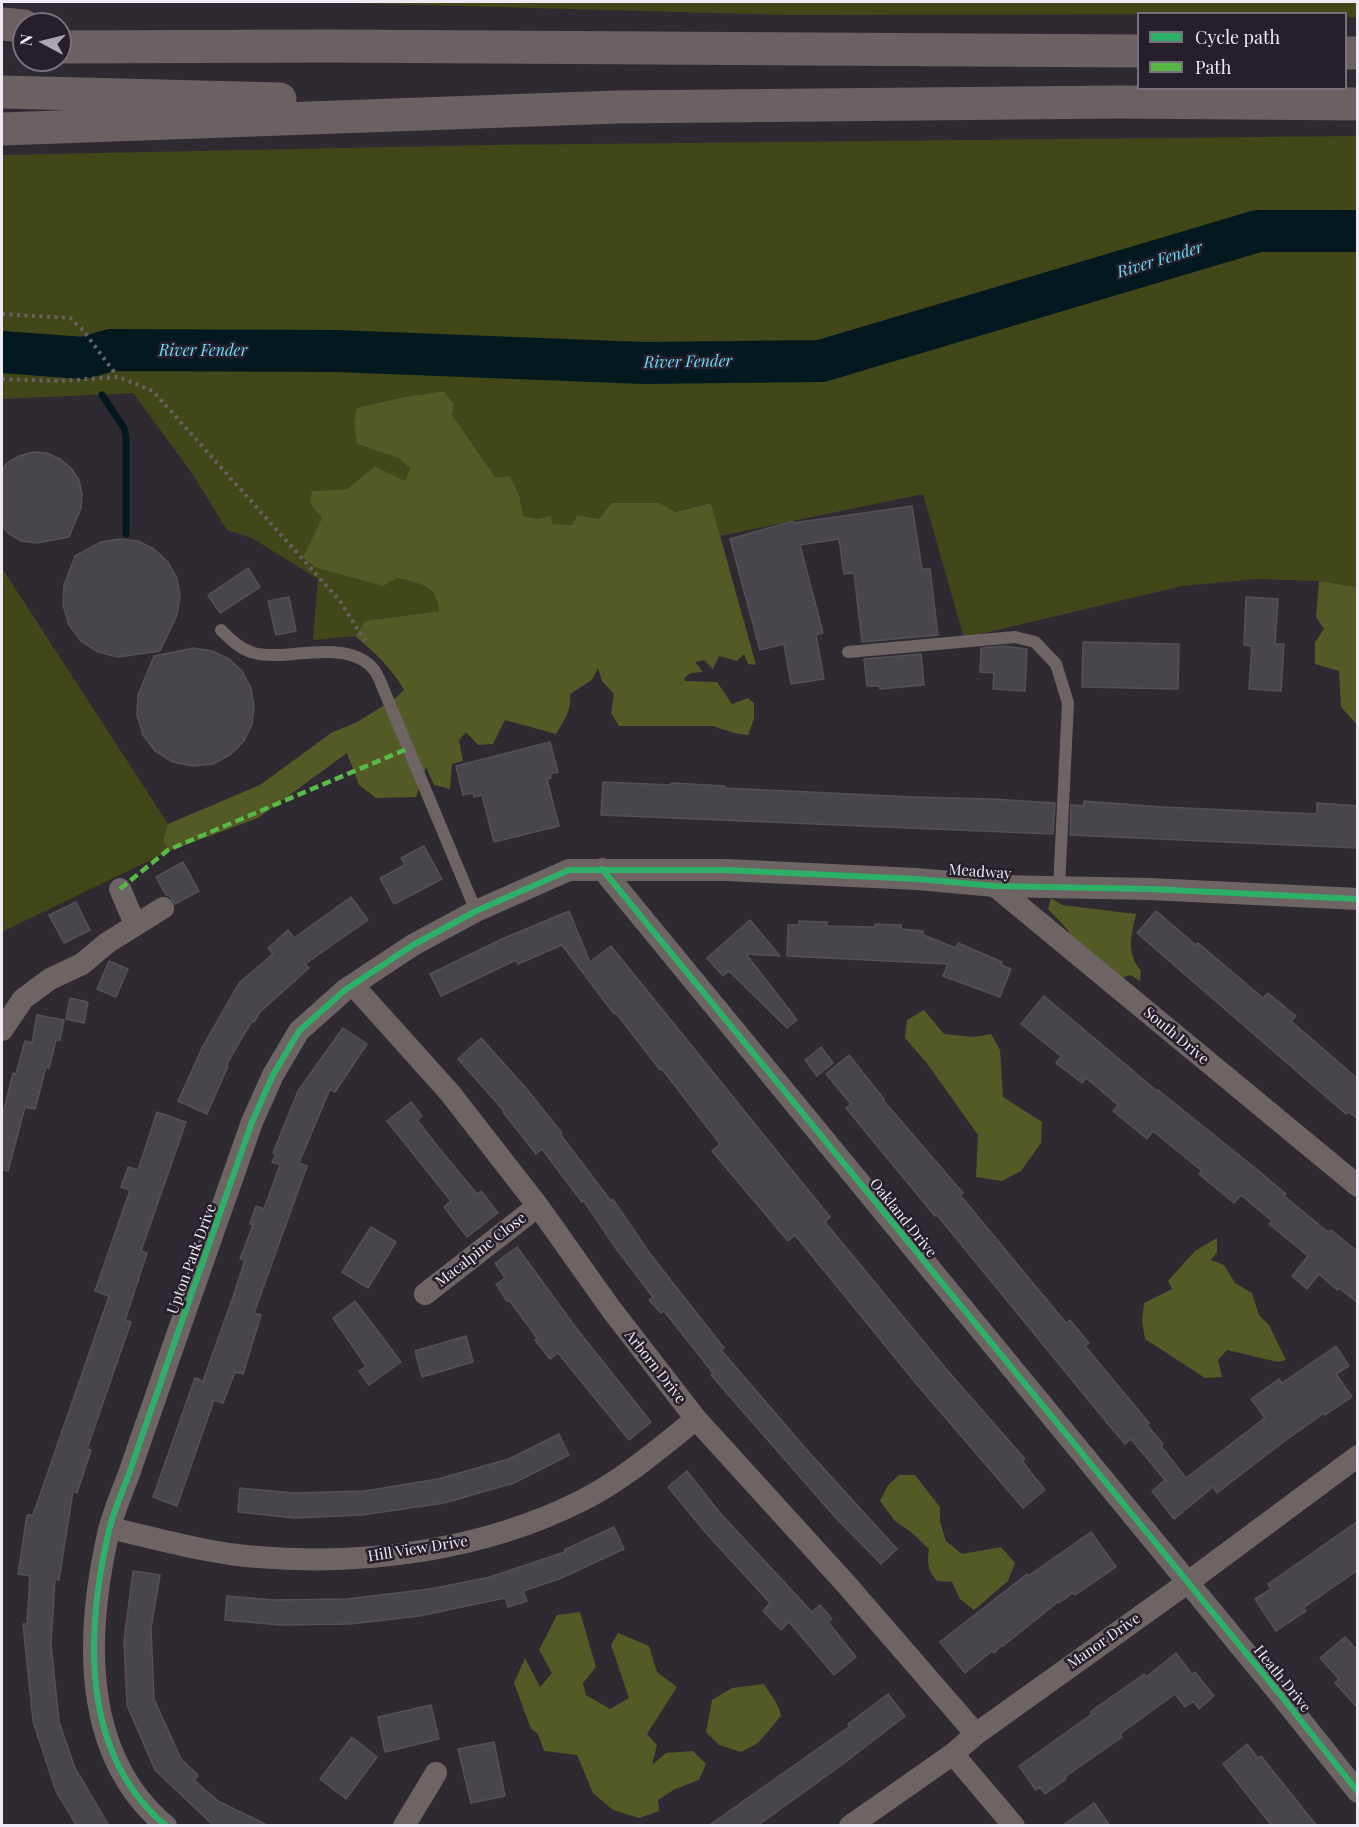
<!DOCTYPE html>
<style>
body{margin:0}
#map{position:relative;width:1359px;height:1827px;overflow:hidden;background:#2f2a32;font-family:"Playfair Display",serif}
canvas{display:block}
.frame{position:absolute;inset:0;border:3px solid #efeaf3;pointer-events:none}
.legend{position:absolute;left:1137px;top:12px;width:210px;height:78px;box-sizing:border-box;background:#261e2b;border:2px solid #76707b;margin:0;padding:8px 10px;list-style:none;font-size:18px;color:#efeaf3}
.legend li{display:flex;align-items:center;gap:12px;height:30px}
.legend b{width:30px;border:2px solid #76707b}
.north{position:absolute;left:12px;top:12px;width:60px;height:60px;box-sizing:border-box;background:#261e2b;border:2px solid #76707b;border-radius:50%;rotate:277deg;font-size:16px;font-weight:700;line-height:24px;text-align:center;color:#efeaf3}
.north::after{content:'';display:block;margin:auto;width:21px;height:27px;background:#aca7af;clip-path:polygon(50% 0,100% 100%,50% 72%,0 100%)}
</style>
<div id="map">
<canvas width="1359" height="1827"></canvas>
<div class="frame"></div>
<ul class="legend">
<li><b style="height:8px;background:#2db169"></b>Cycle path</li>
<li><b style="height:8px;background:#58b947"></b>Path</li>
</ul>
<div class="north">N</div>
</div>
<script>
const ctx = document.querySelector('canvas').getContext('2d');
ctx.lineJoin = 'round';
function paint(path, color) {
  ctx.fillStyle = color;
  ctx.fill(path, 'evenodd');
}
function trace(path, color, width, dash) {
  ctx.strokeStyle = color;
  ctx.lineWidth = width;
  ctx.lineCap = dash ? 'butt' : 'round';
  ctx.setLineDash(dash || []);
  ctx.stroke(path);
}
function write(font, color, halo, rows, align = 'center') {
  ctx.font = font + ' "Playfair Display",serif';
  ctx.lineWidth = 5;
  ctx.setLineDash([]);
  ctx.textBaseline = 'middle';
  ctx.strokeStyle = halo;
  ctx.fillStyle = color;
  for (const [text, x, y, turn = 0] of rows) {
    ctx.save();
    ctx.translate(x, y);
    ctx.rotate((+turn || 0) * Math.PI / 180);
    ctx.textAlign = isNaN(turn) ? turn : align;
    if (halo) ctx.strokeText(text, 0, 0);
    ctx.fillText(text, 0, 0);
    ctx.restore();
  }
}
paint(new Path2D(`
 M318 2H1357L1358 18 1346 17V14L789 15Z
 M1357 136V587L1319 581 1257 579 1182 586 964 638 923 494 720 536 711 503 674 512 659 503 599 519 577 515 572 525 551 524V515L539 519 523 516 520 498 496 478 452 415 444 391 399 398 357 408V444L398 458 410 468 405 482 375 466 347 489 312 491 322 518 303 557 424 584 437 598 439 611 365 621 355 636 313 640 318 579 252 538 227 530 192 473 133 393 2 399V155L492 145Z
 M2 568 168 824 163 841 169 851 2 932Z`), '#42471a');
paint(new Path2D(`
 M444 391 454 405 452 415 496 478 510 476 520 498 523 516 539 519 551 515 552 524 572 525 577 515 599 519 612 503H659L675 512 711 503 756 665 748 664 744 654 737 661 719 656 713 669 704 660 695 662 703 672 691 673 684 678 685 681 717 682 732 704 748 698 754 703V719L748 735 734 733 713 726H619L611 713 614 694 602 681 598 668 592 680 570 694C572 709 564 721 556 734L505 720 493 744 478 745 466 732 459 740 463 761 452 764 450 789 434 785 426 767 416 797 376 798 359 785 347 753 258 818 169 851 163 841 168 824 260 785 331 733 357 722 394 699 404 690C392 668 374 652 355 636L365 621 439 611C437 585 419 583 397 578L383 586 315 567 303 557 322 518 310 503 312 491 347 489 375 466 405 481 410 468 398 458 357 444 354 423 357 408 399 398Z
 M1319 581 1357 587V725L1341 707 1339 671 1315 664V642L1324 629 1316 617Z
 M1051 898 1062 905 1136 914C1131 936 1126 953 1141 971L1140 981 1130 975 1122 978 1073 938 1066 928 1048 909Z
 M924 1010 944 1034 974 1037 991 1034 1000 1050 1003 1097 1042 1122 1041 1143 1021 1171 1002 1181 976 1177 978 1135 926 1062 905 1038 907 1020Z
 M1217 1238V1252L1211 1260 1224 1265 1235 1283 1252 1293 1259 1315 1269 1325 1286 1360 1278 1362 1227 1350 1218 1360 1222 1377 1205 1378 1145 1339 1142 1321 1144 1303 1172 1289 1168 1281 1195 1251Z
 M899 1475H915L940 1507V1522L946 1541 962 1554 1001 1547 1015 1563 1008 1581 974 1610 960 1599 952 1582 937 1581C928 1571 927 1563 929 1549L911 1532 895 1521 880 1501 888 1485Z
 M580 1612 596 1667 583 1683 586 1695 610 1709 629 1698 611 1645 618 1633 649 1646 657 1672 677 1687 647 1734 657 1745 652 1765 666 1753 693 1751 706 1764 699 1780 675 1789 658 1800 659 1811 639 1818 613 1810 593 1793 577 1755 544 1751 538 1734 531 1729 514 1683 525 1658 540 1687 552 1673 539 1650 557 1615Z
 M764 1684C770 1695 779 1703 781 1716L758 1743 741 1752 719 1745 706 1732 712 1700 732 1688Z`), '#535a25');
trace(new Path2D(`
 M83 358 88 374
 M102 395 124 428 126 437V534`), '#04191f', 7);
trace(new Path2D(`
 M2 352 83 358 111 350 336 351 644 363 821 361 1258 231H1358`), '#04191f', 42);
const building = new Path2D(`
 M33 452 47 453 60 459 71 468 79 480 82 494 81 508 69 537 37 543 21 541 8 533 2 526V470L7 463 19 456Z
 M912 506 922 569H930L938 635 862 642 854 573 844 574 839 539 800 545 823 633 816 635 824 679 791 684 784 644 760 650 730 539 793 521V523Z
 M120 539 138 541 154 549 168 562 177 578 180 596 177 615 160 651 118 657 98 652 81 641 69 625 63 605 64 585 75 556 101 542Z
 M248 568 260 587 220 613 208 595Z
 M289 597 296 631 276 635 268 601Z
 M1246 597 1278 599 1275 644H1284L1281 691 1249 689 1252 646 1244 645Z
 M1083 642 1179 644 1178 689 1082 687Z
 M1003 646 1027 649 1025 691 993 689 994 673 980 672 981 648Z
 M194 648 212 651 229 659 242 671 251 688 254 706 252 724 244 741 231 754 213 764 193 766 173 762 155 751 143 735 137 715 138 695 154 656Z
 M921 654 924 685 880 689 879 686H867L864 659Z
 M550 742 558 772 550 774 551 778 547 779 559 826 494 842 482 795 474 797 473 793 463 795 456 766Z
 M603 782 671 785V783L725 786V788L912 797 992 799 1055 803 1053 834 601 815Z
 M1084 801 1162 807 1317 814V803L1358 806V848L1070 835 1071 805 1084 806Z
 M424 846 442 879 394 904 380 878 405 865 401 858Z
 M183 862 199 891 175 904 170 896 166 895 156 877Z
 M351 897 368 920 305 964 309 968 260 1012 254 1022 252 1021 226 1065 228 1066 207 1114 178 1101 203 1046 239 983 273 954 268 948 288 930 294 938Z
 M76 902 90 930 64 943 49 915Z
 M569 911 590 962 611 946 830 1217 825 1222 947 1370 1025 1459 1022 1461 1045 1490 1023 1508 919 1387 795 1235 788 1241 712 1151 720 1144 662 1069 660 1070 616 1013 614 1014 562 945 518 964 516 960 441 996 430 974 502 939Z
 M1156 911 1196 945 1198 943 1263 998 1268 993 1296 1016 1291 1021 1358 1079V1119L1348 1112 1346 1114 1137 933Z
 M750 920 780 956 746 954 797 1020 787 1028 729 971 723 976 707 958Z
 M799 921 827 922V926L875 927V924L901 925V929L923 931V935L956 948 958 943 1002 962 1001 965 1011 969 1000 997 943 976 948 964 787 956 788 925H799Z
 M109 961 128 969 116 997 97 989Z
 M1044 996 1157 1091 1158 1090 1260 1172 1286 1194 1284 1196 1328 1232 1331 1230 1358 1252V1303L1339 1288 1337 1290 1319 1274 1307 1289 1292 1276 1308 1256 1269 1224 1272 1221 1241 1195 1234 1203 1199 1174 1202 1171 1153 1131 1147 1139 1124 1120 1113 1111 1118 1105 1086 1078 1082 1083 1056 1063 1061 1056 1021 1024Z
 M70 998 88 1002 84 1023 66 1019Z
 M37 1015 64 1020 60 1040H56L49 1068 46 1067 35 1109 25 1107 8 1171 2 1170V1118L13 1073 16 1074 25 1041 32 1043Z
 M343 1028 367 1044 335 1092 330 1089 299 1163 307 1166 254 1313 261 1315 243 1374 235 1372 223 1403 214 1400 177 1506 153 1497 195 1378 203 1381 234 1294 245 1260 240 1259 253 1225 250 1224 256 1206 264 1209 280 1165 272 1162 276 1154 273 1153 298 1091Z
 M481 1038 525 1087 562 1133 560 1134 611 1201 613 1199 614 1201 651 1255 724 1348 721 1350 807 1450 897 1549 881 1564 835 1517 711 1375 713 1373 664 1311 661 1313 649 1300 653 1297 617 1250 584 1201 582 1202 542 1149 536 1154 503 1112 504 1111 458 1059Z
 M821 1047 833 1063 817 1076 805 1060Z
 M849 1055 884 1099 883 1100 963 1193 960 1195 1066 1323 1070 1320 1089 1343 1085 1346 1149 1423 1147 1425 1163 1444 1161 1446 1186 1478 1265 1418 1251 1399 1279 1379 1282 1383 1336 1346 1349 1366 1336 1374 1352 1397 1325 1415 1324 1413 1278 1446 1217 1493 1213 1487 1174 1519 1152 1491 1165 1480 1131 1439 1125 1444 1108 1424 937 1215 935 1216 846 1108 851 1104 826 1074Z
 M411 1102 422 1116 417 1120 438 1147 477 1194 481 1191 498 1213 467 1237 444 1207 451 1201 387 1121Z
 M157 1112 186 1122 141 1251 147 1253 125 1320 131 1322 87 1449 91 1450 77 1493 73 1491 59 1580 55 1579 51 1644 59 1722 75 1768 109 1826H77L56 1791 33 1721 23 1624H27L30 1576 18 1574 27 1515H33L109 1296 95 1291 130 1190 121 1187 128 1167 138 1170Z
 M371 1227 396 1242 368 1288 342 1272Z
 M517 1247 577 1329 651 1422 629 1440 558 1353 550 1359 535 1340 537 1338 509 1300 507 1301 496 1284 505 1278 495 1263Z
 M355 1301 401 1362 369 1385 359 1371 366 1366 333 1318Z
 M466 1336 473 1362 422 1377 415 1351Z
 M559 1434 569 1455 514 1483 444 1503 362 1515 295 1518 238 1512 240 1488 293 1493 365 1491 438 1479 509 1459Z
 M687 1471 720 1513 812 1612 820 1605 832 1619 828 1622 856 1657 834 1675 789 1622 781 1630 763 1611 770 1603 706 1533 668 1487Z
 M1358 1521V1570L1303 1608 1306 1611 1276 1631 1255 1599 1271 1589 1268 1584Z
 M614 1527 624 1549 559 1579 523 1591 527 1601 508 1607 505 1598 419 1616 350 1624 279 1625 225 1620 227 1596 274 1600 347 1599 430 1589 490 1577 565 1552 564 1550Z
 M1091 1532 1116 1567 1075 1595 1073 1593 1059 1603 1058 1602 1003 1646 1002 1645 994 1653 992 1651 965 1673 940 1642 1027 1574 1028 1576Z
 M133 1571 160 1575 151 1628 154 1699 181 1759 198 1775 194 1780 218 1801 269 1826H214L155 1770 127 1705 124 1641Z
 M1345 1637 1358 1651V1708L1335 1683 1339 1679 1320 1658Z
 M1176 1653 1192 1674 1195 1672 1214 1696 1199 1709 1193 1701 1185 1707 1175 1694 1120 1734 1122 1737 1065 1777 1066 1779 1045 1794 1040 1787 1036 1790 1019 1766 1092 1714 1090 1712 1144 1674 1146 1677Z
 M888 1694 905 1716 843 1764 757 1826H708L850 1726 848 1724Z
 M431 1705 439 1739 385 1752 378 1717Z
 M352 1737 377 1757 346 1799 320 1779Z
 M494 1742 505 1796 471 1803 458 1749Z
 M1247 1744 1258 1758 1261 1756 1317 1826H1272L1223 1764Z
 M1094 1803 1110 1826H1062Z`);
paint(building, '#48464c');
trace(building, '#535057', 1.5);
trace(new Path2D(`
 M2 314 70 318 83 330 117 376
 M2 379 60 381 118 377 153 391 340 601 365 641`), '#666163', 4, [3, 4.5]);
trace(new Path2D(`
 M221 630C230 639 239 648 251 652 261 656 273 655 283 655 312 653 355 644 375 671 378 676 381 682 383 688L476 911
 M848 652 1015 637 1035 642 1056 664 1068 703 1059 887`), '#6d6463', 12);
trace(new Path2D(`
 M602 869 1278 1692 1358 1792
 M995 886 1358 1186
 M120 889 135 924
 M353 985 450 1093 538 1206 611 1309 696 1419 846 1584 976 1734
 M2 1030 23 999 50 979 82 964 107 943 163 908
 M425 1294 538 1206
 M110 1528C158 1539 207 1553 257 1557 366 1566 483 1550 581 1501 623 1480 660 1448 696 1419
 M953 1754 1014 1826
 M166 1826C79 1753 86 1630 109 1530 114 1511 122 1492 129 1474 142 1435 156 1397 169 1358 197 1280 224 1201 252 1122L273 1075 299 1031 345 990 413 945 476 911 569 870H725L917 879 995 886 1150 889 1358 899
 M404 1826 436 1773
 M850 1826 953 1754 976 1734 1187 1583 1358 1456`), '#6d6463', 22);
trace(new Path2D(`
 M2 24 24 26
 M60 47 330 46 1138 51
 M1346 53H1358
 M2 92 280 99
 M2 129 617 107 1118 102 1358 104`), '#6b6163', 33);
trace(new Path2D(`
 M120 889 168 850 409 748`), '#58b947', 4.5, [9, 4.5]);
trace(new Path2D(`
 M602 869 1278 1692 1358 1792
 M166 1826C79 1753 86 1630 109 1530 114 1511 122 1492 129 1474 142 1435 156 1397 169 1358 197 1280 224 1201 252 1122L273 1075 299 1031 345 990 413 945 476 911 569 870H725L917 879 995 886 1150 889 1358 899`), '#2db169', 6);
write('15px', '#efeaf3', '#261e2b', [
 ["Meadway",980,872,4],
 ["South Drive",1176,1036,40],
 ["Oakland Drive",903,1218,51],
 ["Macalpine Close",481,1250,-38],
 ["Upton Park Drive",192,1259,-70],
 ["Arborn Drive",655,1367,52],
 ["Hill View Drive",418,1549,-9],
 ["Manor Drive",1104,1641,-35],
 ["Heath Drive",1282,1679,51]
]);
write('italic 16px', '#66defd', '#261e2b', [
 ["River Fender",1160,260,-17],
 ["River Fender",203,351],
 ["River Fender",688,362,-1]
]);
</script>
